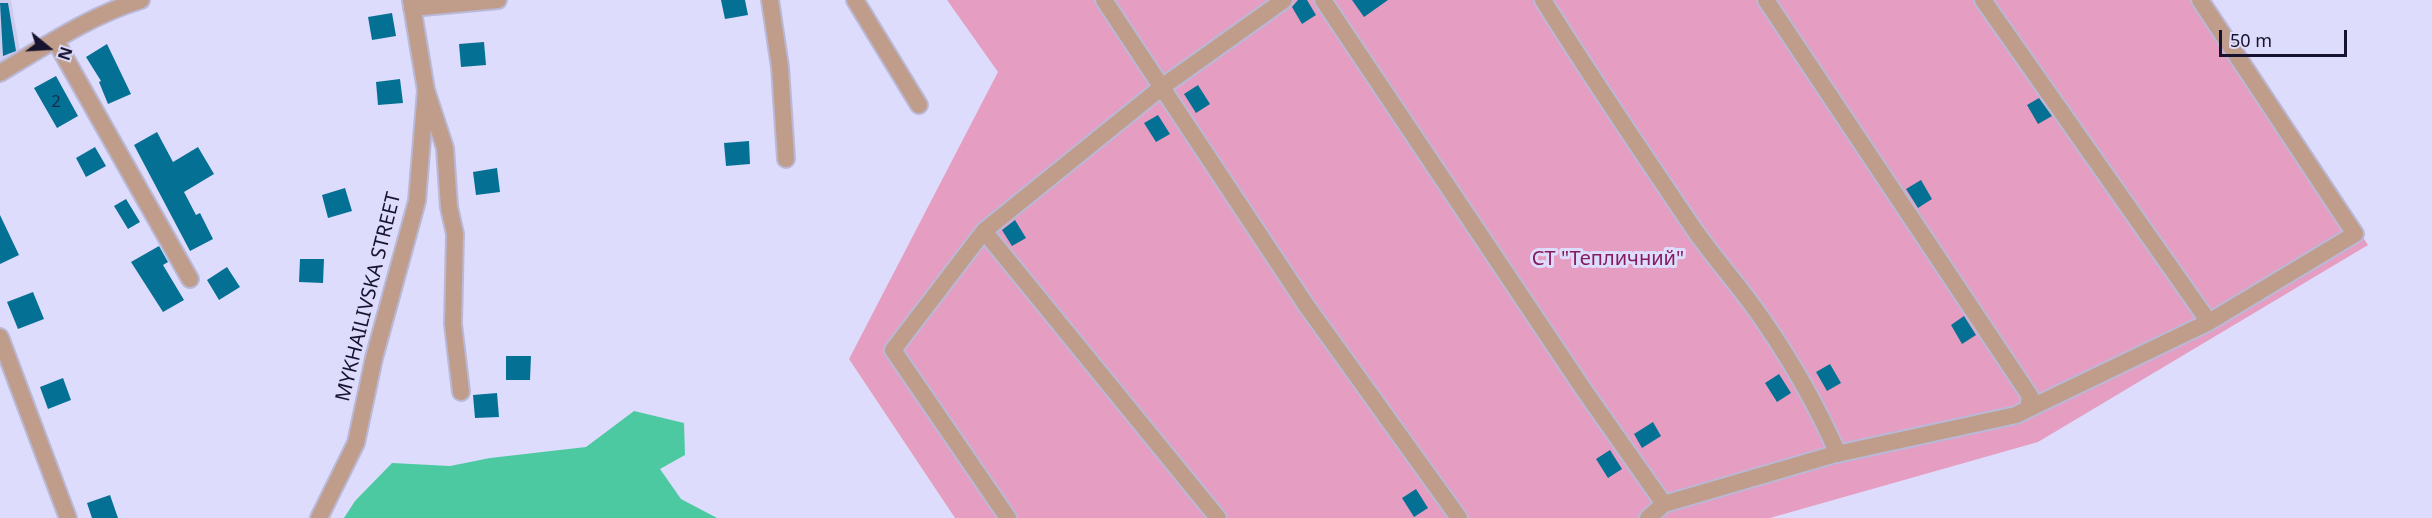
<!DOCTYPE html>
<meta charset="utf-8">
<style>
body{margin:0}
#map{position:relative;width:2432px;height:518px;overflow:hidden;background:#dedcfc;font-family:"Noto Sans",sans-serif}
canvas{display:block}
.north{position:absolute;left:18px;top:18px;width:60px;height:60px;-webkit-text-stroke:4px #dedcfc;paint-order:stroke;rotate:108deg;font-size:16px;font-weight:700;line-height:24px;text-align:center;color:#17132f}
.north::after{content:'';display:block;margin:auto;width:21px;height:27px;background:#17132f;clip-path:polygon(50% 0,100% 100%,50% 72%,0 100%)}
.scale{position:absolute;left:2219px;top:30px;width:128px;height:27px;box-sizing:border-box;border:3px solid #17132f;border-top:0;padding-left:8px;font-size:18px;line-height:21px;white-space:nowrap;color:#17132f;-webkit-text-stroke:4px #dedcfc;paint-order:stroke}
</style>
<div id="map">
<canvas width="2432" height="518"></canvas>
<div class="north">N</div>
<div class="scale">50 m</div>
</div>
<script>
const ctx = document.querySelector('canvas').getContext('2d');
ctx.lineJoin = 'round';
function paint(path, color) {
  ctx.fillStyle = color;
  ctx.fill(path, 'evenodd');
}
function trace(path, color, width, dash) {
  ctx.strokeStyle = color;
  ctx.lineWidth = width;
  ctx.lineCap = dash ? 'butt' : 'round';
  ctx.setLineDash(dash || []);
  ctx.stroke(path);
}
function write(font, color, halo, rows, align = 'center') {
  ctx.font = font + ' "Noto Sans",sans-serif';
  ctx.lineWidth = 6;
  ctx.setLineDash([]);
  ctx.textBaseline = 'middle';
  ctx.strokeStyle = halo;
  ctx.fillStyle = color;
  for (const [text, x, y, turn = 0] of rows) {
    ctx.save();
    ctx.translate(x, y);
    ctx.rotate((+turn || 0) * Math.PI / 180);
    ctx.textAlign = isNaN(turn) ? turn : align;
    if (halo) ctx.strokeText(text, 0, 0);
    ctx.fillText(text, 0, 0);
    ctx.restore();
  }
}
paint(new Path2D(`
 M0 0H11L20 51 0 63Z`), '#cdcbee');
paint(new Path2D(`
 M947 0H2208L2368 245 2038 442 1770 518H955L849 359 998 72Z`), '#e59ec1');
paint(new Path2D(`
 M634 411 684 423 685 455 660 469 681 499 717 518H344L355 501 392 463 450 466 490 458 586 447Z`), '#4dc9a1');
paint(new Path2D(`
 M721 0H745L748 15 725 19Z
 M1298 0H1307L1316 15 1302 24 1292 7Z
 M1352 0H1388L1364 17Z
 M0 3H8L16 51 3 56Z
 M392 13 396 36 372 40 368 17Z
 M484 42 486 65 461 67 459 44Z
 M107 44 131 94 108 104 99 82 101 81 86 57Z
 M56 76 78 116 57 128 34 88Z
 M400 79 403 103 378 105 376 82Z
 M1198 85 1210 104 1196 113 1184 94Z
 M2039 98 2052 116 2038 124 2027 105Z
 M1158 115 1170 134 1156 142 1144 123Z
 M157 132 173 162 198 147 214 174 184 192 196 215 200 213 213 239 190 251 134 145Z
 M749 141 750 164 726 166 724 143Z
 M95 147 106 166 86 177 76 158Z
 M497 168 500 192 476 195 473 172Z
 M1921 180 1932 199 1918 208 1906 189Z
 M345 188 352 211 328 218 322 195Z
 M126 199 140 222 128 229 114 206Z
 M0 215 19 255 0 264Z
 M1015 220 1026 238 1012 246 1002 230Z
 M159 246 168 262 163 265 184 300 163 312 131 262Z
 M300 259H324L323 283 299 282Z
 M227 267 240 287 219 300 207 280Z
 M33 292 44 319 18 329 7 302Z
 M1964 316 1976 335 1962 344 1951 325Z
 M506 356H531L530 380H506Z
 M1830 364 1841 383 1827 391 1816 372Z
 M1779 374 1791 393 1777 402 1765 383Z
 M63 378 71 400 48 409 40 387Z
 M497 393 499 417 475 418 473 395Z
 M1653 422 1661 436 1642 448 1634 434Z
 M1610 450 1622 469 1608 478 1596 459Z
 M1416 489 1428 508 1414 517 1402 498Z
 M110 495 118 518H92L87 503Z`), '#047194');
const minor = new Path2D(`
 M411 0 426 90 445 148 449 207 455 234 453 324 461 392
 M770 0 780 67 786 159
 M855 0 919 105
 M1104 0 1306 305 1459 518
 M1323 0 1584 390 1664 504 1832 455 2016 415 2028 409 2030 396 1766 0
 M1543 0C1592 79 1644 155 1696 232 1718 263 1744 291 1765 323 1793 364 1818 408 1838 454
 M1983 0 2209 322 2028 409
 M2200 0 2355 234 2209 322
 M412 8 498 0
 M55 40 190 279
 M0 73C45 46 91 15 141 0
 M984 231 1218 518
 M0 337 68 518
 M319 518 356 443 374 358 417 201 426 90
 M1008 518 893 350 984 231 1162 87 1284 0
 M1648 518 1664 504`);
trace(minor, '#bab8d7', 20);
trace(minor, '#c09d8b', 16);
write('16px', '#122a48', null, [
 ["2",56,102]
]);
write('20px', '#861b5d', '#dedcfc', [
 ["СТ \"Тепличний\"",1608,259]
]);
write('20px', '#17132f', '#dedcfc', [
 ["MYKHAILIVSKA STREET",369,297,-76]
]);
</script>
